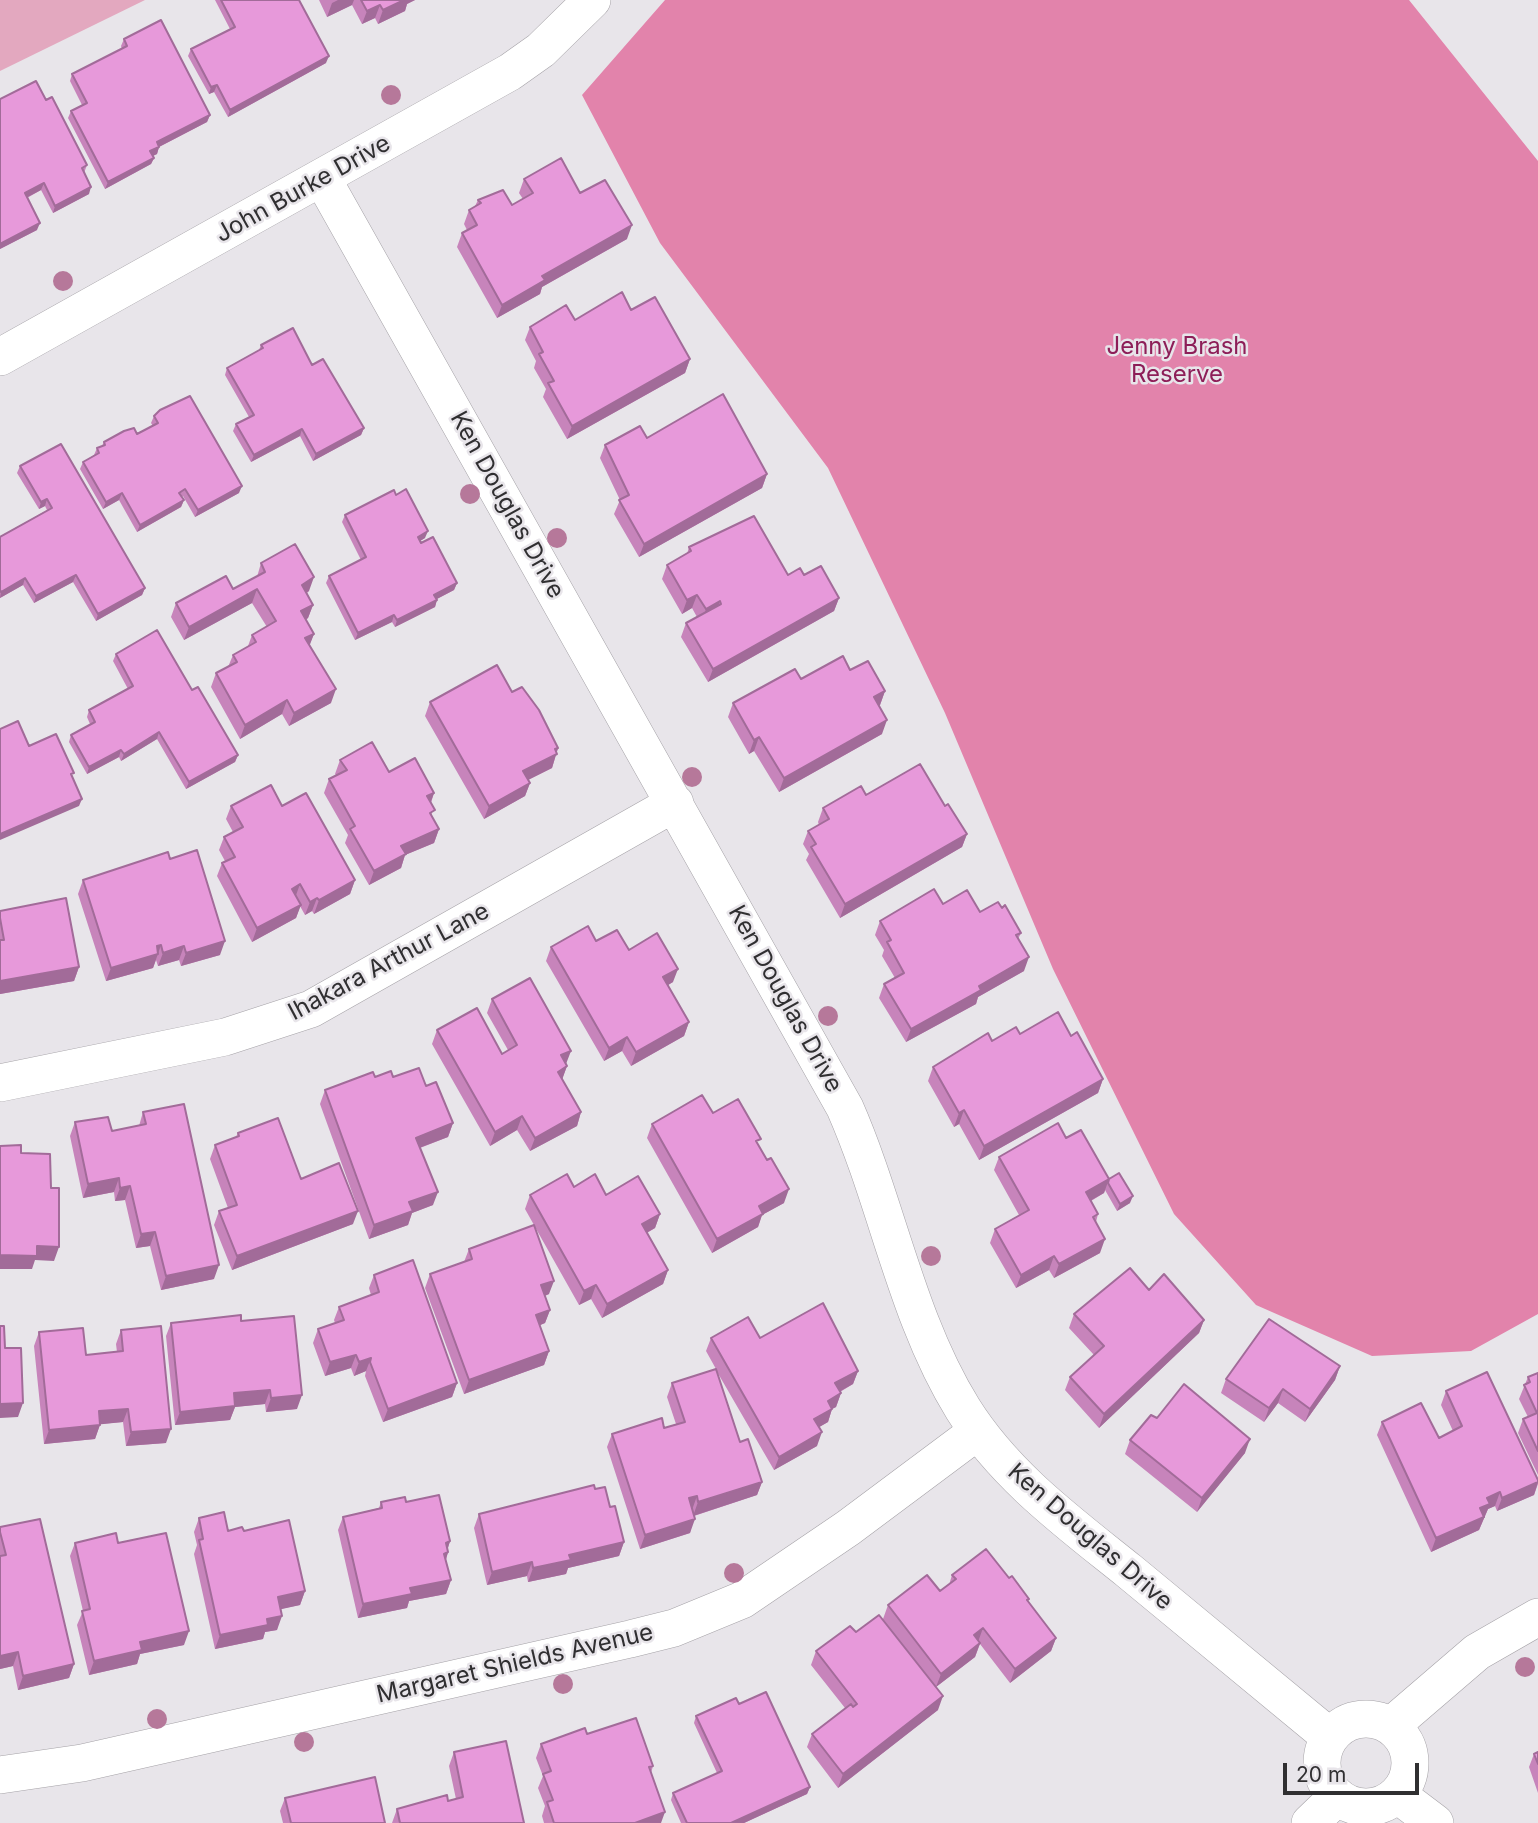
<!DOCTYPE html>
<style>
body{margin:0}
#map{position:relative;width:1538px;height:1823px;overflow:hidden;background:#e8e5ea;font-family:Inter,sans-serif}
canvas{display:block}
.scale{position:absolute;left:1283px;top:1763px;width:136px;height:32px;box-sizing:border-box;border:4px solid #302f31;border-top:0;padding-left:9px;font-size:21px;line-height:24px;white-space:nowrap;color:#302f31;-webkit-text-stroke:5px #e8e5ea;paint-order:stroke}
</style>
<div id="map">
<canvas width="1538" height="1823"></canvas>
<div class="scale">20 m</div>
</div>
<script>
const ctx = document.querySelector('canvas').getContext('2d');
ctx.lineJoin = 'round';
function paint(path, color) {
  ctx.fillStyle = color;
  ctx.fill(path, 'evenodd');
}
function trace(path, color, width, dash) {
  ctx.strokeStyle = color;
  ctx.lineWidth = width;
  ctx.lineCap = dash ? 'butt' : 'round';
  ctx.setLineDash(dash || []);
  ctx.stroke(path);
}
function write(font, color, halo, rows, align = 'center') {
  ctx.font = font + ' Inter,sans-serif';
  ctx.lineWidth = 5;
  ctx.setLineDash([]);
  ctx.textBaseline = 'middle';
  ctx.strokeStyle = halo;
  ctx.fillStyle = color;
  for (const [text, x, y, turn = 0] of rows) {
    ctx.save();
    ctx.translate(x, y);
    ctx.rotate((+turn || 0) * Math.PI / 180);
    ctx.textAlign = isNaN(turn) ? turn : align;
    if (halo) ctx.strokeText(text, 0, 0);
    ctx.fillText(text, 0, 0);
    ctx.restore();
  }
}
paint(new Path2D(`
 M0 0H145L0 71Z`), '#e3a8bf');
paint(new Path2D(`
 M665 0H1409L1538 161V1314L1471 1351 1372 1356 1256 1305 1174 1214 1053 969 945 713 828 468 660 243 582 95Z`), '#e283ab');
const street = new Path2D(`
 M322 178 845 1108C888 1206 906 1317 963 1409 1005 1476 1068 1522 1129 1571 1196 1627 1263 1682 1330 1737
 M0 357 510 72 541 50 592 0
 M0 1083 225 1037 311 1009 675 803
 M1322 1763a44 44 0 1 1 88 0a44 44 0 1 1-88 0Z
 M1392 1725 1477 1652 1538 1617
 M0 1775 82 1763 630 1639 674 1628 742 1600 848 1528 978 1431
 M1398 1795 1435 1823
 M1310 1823 1337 1797`);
trace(street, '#a5a2a7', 38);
trace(street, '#fff', 37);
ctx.fillStyle = '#b6789a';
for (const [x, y] of [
 [391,95],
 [63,281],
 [470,494],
 [557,538],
 [692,777],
 [828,1016],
 [931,1256],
 [734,1573],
 [1525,1667],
 [563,1684],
 [157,1719],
 [304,1742]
]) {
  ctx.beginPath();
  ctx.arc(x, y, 10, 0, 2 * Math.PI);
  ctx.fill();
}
paint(new Path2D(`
 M215 0H299L326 63 228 117 214 92 209 94 188 56 191 49 230 29Z
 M319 0H415L407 4 405 11 378 24 375 18 362 24 352 5 327 17Z
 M124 39 210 115 207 122 159 147 157 154 153 156 154 158 151 164 105 189 68 118 71 111 82 105 70 81 72 74 122 49 121 46Z
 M0 99 46 100 87 165 84 173 89 194 53 213 41 190 27 198 37 230 0 249Z
 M524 179 580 193 627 239 542 287 540 294 497 318 457 247 462 233 467 230 464 224 469 210 475 206 478 200 512 205 523 199 519 193Z
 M631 310 690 359 685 373 567 439 543 397 546 389 534 368 536 361 525 340 530 327Z
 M261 345 312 365 364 428 361 435 313 461 300 436 251 462 233 431 236 424 249 417 225 375 227 368 259 350Z
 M154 416 239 493 195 517 183 496 182 497 184 500 181 507 137 532 119 500 103 509 80 469 83 462 94 455 97 448 102 446 104 442 137 434 153 426 151 423Z
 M647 438 767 474 762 488 639 557 614 514 620 500 600 458 605 445Z
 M20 466 145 588 142 595 96 621 73 582 34 603 23 585 0 598V537L47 510 45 506 39 509 17 473Z
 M345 515 425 538 420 541 457 583 454 590 437 599 435 607 395 627 392 622 355 640 326 583 329 576 361 560 342 522Z
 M689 547 788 575H804L839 598 834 611 708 682 681 637 686 623 697 617 692 608 682 614 662 579 667 565 687 554Z
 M261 563 309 591 307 593 313 605 308 618 306 620 314 634 309 645 331 703 289 726 282 714 240 739 211 687 216 673 228 667 233 655 248 646 252 635 267 627 252 603 184 640 171 617 176 603 233 589 257 577Z
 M116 654 192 690 238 755 235 762 186 789 157 739 121 761 119 757 87 774 69 742 71 735 90 724 87 717 89 710 128 689 113 661Z
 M850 670 885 691 880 705 879 706 882 734 779 792 754 751 749 754 728 717 733 703 801 679Z
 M512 692 558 748 552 768 528 780 530 783 525 796 484 819 425 716 430 702Z
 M340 760 389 772 434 793 431 803 432 817 439 829 434 843 405 855 401 868 369 885 345 843 348 835 324 793 329 779 336 775 335 774Z
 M866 795 945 806 967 834 962 847 840 918 806 860 809 854 803 844 808 831 819 825 818 822 823 808Z
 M231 806H282L355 880 350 894 314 914 312 911 305 915 300 906 296 918 252 942 217 876 222 863 225 861 219 850 224 837 233 832 226 819Z
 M170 859 220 955 181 966 179 960 158 966 156 960 153 968 106 981 78 894 83 880Z
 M943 904 1021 933 1018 939 1024 971 978 997 976 1004 906 1042 879 998 884 984 895 978 882 956 884 950 875 935 880 921Z
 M0 918 79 967 74 981 0 994Z
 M596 941 629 950 673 982 668 985 689 1022 684 1036 631 1066 622 1051 604 1061 546 961 551 947Z
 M492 999 566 1064 567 1066 562 1079 581 1112 577 1126 530 1151 517 1130 490 1146 432 1044 437 1030 502 1054 508 1050 487 1013Z
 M1020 1034 1071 1036 1103 1079 1098 1093 979 1160 959 1124 954 1127 928 1081 933 1067 992 1041Z
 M375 1077 426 1086 453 1123 448 1137 420 1148 433 1205 412 1213 408 1225 369 1239 320 1104 325 1090Z
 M143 1112 214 1279 161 1290 150 1246 136 1248 125 1200 115 1201 114 1192 83 1198 70 1136 75 1122 112 1131 139 1126Z
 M713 1113 758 1145 784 1203 762 1215 758 1227 712 1253 647 1138 652 1124Z
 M238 1133 301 1179 353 1224 232 1270 214 1225 219 1211 228 1208 210 1159 215 1145 236 1137Z
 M1066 1138 1109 1179 1130 1203 1117 1211 1105 1190 1104 1193 1091 1201 1098 1214 1096 1222 1100 1253 1054 1278 1049 1270 1016 1288 990 1243 995 1229 1019 1215 994 1170 999 1157Z
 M574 1187 606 1195 660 1214 655 1228 647 1233 668 1270 663 1284 602 1318 591 1299 579 1305 535 1227 549 1294 545 1296 550 1310 545 1323 540 1325 549 1351 544 1365 464 1394 425 1288 430 1274 464 1262 469 1249 534 1225 525 1209 530 1195Z
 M374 1275 457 1383 452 1397 383 1422 365 1376 366 1371 354 1376 351 1368 325 1376 313 1343 318 1329 335 1323 334 1320 339 1307 371 1295 369 1288Z
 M1149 1290 1204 1320 1199 1333 1099 1428 1065 1390 1070 1377 1094 1355 1069 1328 1074 1314Z
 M241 1321 297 1409 266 1412 265 1404 235 1407 230 1420 175 1425 166 1336 171 1323Z
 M121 1330 166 1443 126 1446 123 1422 100 1424 95 1439 44 1444 34 1346 39 1332 86 1355 117 1352 116 1344Z
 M711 1338H760L858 1371 853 1384 840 1392 841 1393 836 1407 832 1409 828 1422 819 1427 817 1446 774 1470 716 1370 740 1442 762 1482 757 1495 694 1516 690 1533 640 1549 607 1447 612 1434 664 1428 676 1424 667 1397 672 1383 716 1369 706 1351Z
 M1340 1366 1335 1380 1305 1422 1278 1403 1264 1422 1221 1393 1226 1379Z
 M1538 1373V1475L1518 1433 1523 1419 1528 1417 1519 1399 1528 1377Z
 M1446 1391 1538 1480V1484L1534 1495 1497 1511 1495 1506 1488 1509 1479 1530 1431 1552 1377 1435 1382 1422 1439 1438 1453 1431 1441 1405Z
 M1157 1418 1245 1453 1197 1512 1125 1454 1130 1440Z
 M595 1489 610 1507 624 1542 619 1556 568 1568 566 1574 528 1582 527 1576 487 1585 474 1528 479 1514Z
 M381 1502H406L450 1541 448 1548V1552L446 1560 451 1580 446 1594 409 1601 407 1608 358 1618 338 1530 343 1517 379 1508Z
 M199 1518 228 1531H244L305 1591 300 1605 280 1609 277 1630 265 1632 263 1639 215 1649 194 1554 197 1545 194 1532Z
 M0 1532 74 1664 69 1678 18 1690 13 1666 0 1669Z
 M75 1543H118L184 1645 140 1654 137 1664 89 1675 77 1625 83 1611 70 1556Z
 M952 1575 1028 1602 1056 1638 1051 1651 1010 1683 980 1644 975 1657 936 1687 938 1710 838 1788 807 1747 812 1734 845 1708 811 1665 816 1651 883 1619 888 1605 940 1591 949 1585Z
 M739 1704 810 1787 807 1794 744 1823H681L671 1800 673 1793 717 1773 694 1723 696 1716Z
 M587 1734 653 1766 651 1773 661 1823H544L542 1816 545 1806 538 1788 543 1776 536 1758 541 1744Z
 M454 1752 524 1823H392L397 1809 456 1799 449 1766Z
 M1538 1752V1793L1529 1767 1534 1754Z
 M285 1798 385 1823H283L280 1811Z`), '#c784bb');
paint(new Path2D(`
 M338 0H354L352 5 327 17 332 3Z
 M404 0H415L407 4 405 11 378 24 383 10Z
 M380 5 375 18 362 24 367 11Z
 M329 56 326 63 228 117 230 110Z
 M217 85 214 92 209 94 211 87Z
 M210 115 207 122 155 149 159 147 157 154 148 158 150 151 157 142Z
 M154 158 151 164 105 189 108 182Z
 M44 183 41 190 22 200 25 193Z
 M91 187 89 194 53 213 55 206Z
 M40 223 37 230 0 249V244Z
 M632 225 627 239 542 287 540 294 497 318 502 305 542 276Z
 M690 359 685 373 567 439 572 426Z
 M364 428 361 435 313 461 316 454Z
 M302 429 300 436 251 462 254 455Z
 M767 474 762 488 639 557 644 544Z
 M242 486 239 493 195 517 198 510Z
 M122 493 119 500 103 509 106 502Z
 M47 499 45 506 39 509 41 502Z
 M184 500 181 507 137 532 140 525Z
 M428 531 425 538 415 544 418 537Z
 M76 575 73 582 34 603 36 596Z
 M314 577 309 591 297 598 302 585Z
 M25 578 23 585 0 598 1 592Z
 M457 583 454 590 431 602 434 595Z
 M145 588 142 595 96 621 98 614Z
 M257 589 252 603 184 640 189 627Z
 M697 595 692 608 682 614 687 600Z
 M839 598 834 611 708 682 713 669Z
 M437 600 435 607 395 627 397 620Z
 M720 601 715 614 701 623 706 609Z
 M313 605 308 618 296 625 301 611Z
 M394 615 392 622 355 640 358 633Z
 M314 634 309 647 305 638Z
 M336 689 331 703 289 726 294 713Z
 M885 691 880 705 869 711 874 697Z
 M287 700 282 714 240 739 245 725Z
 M887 720 882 734 779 792 784 778Z
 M159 732 157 739 121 761 124 754Z
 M759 737 754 751 749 754 754 740Z
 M558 748 552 768 518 785 523 771Z
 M121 750 119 757 87 774 89 767Z
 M238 755 235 762 186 789 189 782Z
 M530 783 525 796 484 819 489 806Z
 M434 793 429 807 427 796Z
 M82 799 79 806 0 840V834Z
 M439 829 434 843 405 855 401 868 369 885 374 871 401 846Z
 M967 834 962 847 840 918 845 904Z
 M355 880 350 894 314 914 319 900Z
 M300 884 295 898 292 889Z
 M317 898 312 911 305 915 310 902Z
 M301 905 296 918 252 942 257 928Z
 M225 941 220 955 181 966 186 953Z
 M161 945 153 968 106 981 111 968 157 946Z
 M184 946 179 960 158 966 163 953Z
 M1029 957 1024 971 978 997 976 1004 906 1042 911 1029 979 986Z
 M79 967 74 981 0 994V981Z
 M678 969 673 982 658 991 663 977Z
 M689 1022 684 1036 631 1066 636 1052Z
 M627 1037 622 1051 604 1061 609 1048Z
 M571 1051 566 1064 561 1055Z
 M567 1066 562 1080 558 1072Z
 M1103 1079 1098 1093 979 1160 984 1146Z
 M964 1110 959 1124 954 1127 959 1113Z
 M581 1112 577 1126 530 1151 535 1138Z
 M522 1116 517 1130 490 1146 495 1132Z
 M453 1123 448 1137 411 1151 416 1138Z
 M119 1178 114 1192 83 1198 88 1184Z
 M1109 1179 1104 1193 1081 1206 1086 1192Z
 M130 1186 125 1200 115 1201 120 1188Z
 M789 1189 784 1203 762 1215 758 1227 712 1253 717 1239 759 1206Z
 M438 1192 433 1205 412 1213 408 1225 369 1239 374 1225 409 1202Z
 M1133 1196 1130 1203 1117 1211 1120 1204Z
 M358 1211 353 1224 232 1270 237 1256Z
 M660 1214 655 1228 637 1238 642 1224Z
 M155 1232 150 1246 136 1248 141 1234Z
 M1105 1239 1100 1253 1054 1278 1059 1264Z
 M37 1246 59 1247 54 1261 35 1260 32 1269H0V1255Z
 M1054 1256 1049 1270 1016 1288 1021 1275Z
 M219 1265 214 1279 161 1290 166 1276Z
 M668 1270 663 1284 602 1318 607 1304Z
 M554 1281 549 1294 536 1299 541 1285Z
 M596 1285 591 1299 579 1305 584 1291Z
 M550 1310 545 1323 531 1329 536 1315Z
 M1204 1320 1199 1333 1099 1428 1104 1414Z
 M549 1351 544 1365 464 1394 469 1380Z
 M356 1355 351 1368 325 1376 330 1362Z
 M371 1358 366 1371 354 1376 359 1362Z
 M1340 1366 1335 1380 1305 1422 1310 1409Z
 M858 1371 853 1384 830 1397 835 1383Z
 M457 1383 452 1397 383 1422 388 1409Z
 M1283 1389 1278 1403 1264 1422 1269 1408Z
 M270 1390 265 1404 235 1407 230 1420 175 1425 180 1412 234 1393Z
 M841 1393 836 1407 832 1409 828 1422 809 1433 814 1419 828 1401Z
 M302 1395 297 1409 266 1412 271 1398Z
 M23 1403 18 1417 0 1418V1404Z
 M128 1409 123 1422 94 1425 99 1411Z
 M100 1425 95 1439 44 1444 49 1430Z
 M171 1429 166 1443 126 1446 131 1432Z
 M822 1432 817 1446 774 1470 779 1457Z
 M1250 1439 1245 1453 1197 1512 1202 1498Z
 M762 1482 757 1495 693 1516 698 1502Z
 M1538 1482 1534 1495 1497 1511 1502 1498Z
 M1500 1492 1495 1506 1488 1509 1479 1530 1431 1552 1436 1538 1480 1508 1487 1498Z
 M697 1496 692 1510 689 1498Z
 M695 1519 690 1533 640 1549 645 1535Z
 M450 1541 446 1554 448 1552 444 1566 446 1543Z
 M624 1542 619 1556 568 1568 566 1574 528 1582 533 1568 569 1555Z
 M532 1562 527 1576 487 1585 492 1572Z
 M451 1580 446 1594 409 1601 407 1608 358 1618 363 1604 410 1588Z
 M305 1591 300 1605 273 1611 278 1597Z
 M282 1616 277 1630 265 1632 263 1639 215 1649 220 1635 267 1619Z
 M983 1628 978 1642 974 1635Z
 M189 1631 184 1645 140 1654 137 1664 89 1675 94 1661 140 1642Z
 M1056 1638 1051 1651 1010 1683 1015 1669Z
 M980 1643 975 1657 936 1687 941 1674Z
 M18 1652 13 1666 0 1669V1656Z
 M74 1664 69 1678 18 1690 23 1676Z
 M943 1696 938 1710 838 1788 843 1774Z
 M810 1787 807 1794 744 1823H731Z
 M665 1812 661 1823H635Z`), '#a26b99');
const building = new Path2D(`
 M221 0H299L329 56 230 110 217 85 211 87 191 49 235 27Z
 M361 0H404L383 10 380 5 367 11Z
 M161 20 210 115 157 142 159 147 150 151 154 158 108 182 71 111 87 103 72 74 127 46 124 39Z
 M36 81 46 100 52 97 87 165 82 168 91 187 55 206 44 183 25 193 40 223 0 244V99Z
 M561 158 580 193 605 180 632 225 542 276 545 280 502 305 462 233 477 225 469 210 481 203 478 200 503 190 512 205 533 193 524 179Z
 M622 292 631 310 655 297 690 359 572 426 548 383 554 381 539 354 543 352 530 327 566 305 575 320Z
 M293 328 312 365 323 359 364 428 316 454 302 429 254 455 236 424 254 415 227 368 263 348 261 345Z
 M723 394 767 474 644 544 619 500 629 495 605 445 640 426 647 438Z
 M190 396 242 486 198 510 185 489 179 493 184 500 140 525 122 493 106 502 83 462 99 453 97 448 105 445 104 442 124 431 134 428 137 434 158 423 154 416 160 410Z
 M61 444 145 588 98 614 76 575 36 596 25 578 1 592 0 590V537L52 508 47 499 41 502 20 466Z
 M406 489 428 531 418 537 421 543 433 537 457 583 434 595 437 600 397 620 394 615 358 633 329 576 366 557 345 515 394 490 396 495Z
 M754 516 788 575 800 568 804 575 821 566 839 598 713 669 686 623 721 604 720 601 706 609 697 595 687 600 667 565 691 551 689 547Z
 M295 544 314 577 302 585 313 605 301 611 314 634 305 638 336 689 294 713 287 700 245 725 216 673 237 662 233 655 256 642 252 635 276 621 257 589 189 627 176 603 226 576 233 589 265 572 261 563Z
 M157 630 192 690 198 687 238 755 189 782 159 732 124 754 121 750 89 767 71 735 95 722 89 710 133 686 116 654Z
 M843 656 850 670 868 661 885 691 874 697 887 720 784 778 759 737 754 740 733 703 795 669 801 679Z
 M497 665 512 692 522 687 539 710 558 748 555 749 557 754 523 771 530 783 489 806 430 702Z
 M18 721 29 746 56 734 74 773 71 774 82 799 0 834V729Z
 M372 742 389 772 415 758 434 793 427 796 435 810 430 813 439 829 401 846 406 854 374 871 350 829 355 826 329 779 347 770 340 760Z
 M920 764 945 806 948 804 967 834 845 904 811 847 816 844 808 831 829 819 823 808 861 786 866 795Z
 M271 785 282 806 306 793 355 880 319 900 317 898 310 902 300 884 292 889 301 905 257 928 222 863 235 857 224 837 243 827 231 806Z
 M197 850 225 941 186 953 184 946 163 953 161 945 157 946 158 954 111 968 83 880 168 852 170 859Z
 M934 889 943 904 967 890 980 912 998 902 1002 908 1005 905 1021 933 1016 935 1029 957 979 986 981 990 911 1029 884 984 904 973 887 942 891 940 880 921Z
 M66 898 79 967 0 981V940H4L0 918V911Z
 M588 926 596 941 617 930 629 950 657 933 678 969 663 977 689 1022 636 1052 627 1037 609 1048 551 947Z
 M530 978 571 1051 561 1055 567 1066 558 1072 581 1112 535 1138 522 1116 495 1132 437 1030 477 1008 502 1054 517 1045 492 999Z
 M1058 1012 1071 1036 1077 1032 1103 1079 984 1146 964 1110 959 1113 933 1067 988 1033 992 1041 1016 1027 1020 1034Z
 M419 1068 426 1086 436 1082 453 1123 416 1138 438 1192 409 1202 413 1211 374 1225 325 1090 373 1072 375 1077 391 1071 393 1077Z
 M702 1095 713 1113 738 1099 761 1139 756 1141 767 1160 771 1158 789 1189 759 1206 763 1214 717 1239 652 1124Z
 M184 1104 219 1265 166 1276 155 1232 141 1234 130 1186 120 1188 119 1178 88 1184 75 1122 108 1117 112 1131 146 1124 143 1112Z
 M278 1118 301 1179 339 1163 358 1211 237 1256 219 1211 237 1205 215 1145 239 1136 238 1133Z
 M1058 1123 1066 1138 1081 1130 1109 1179 1086 1192 1098 1214 1093 1217 1105 1239 1059 1264 1054 1256 1021 1275 995 1229 1029 1210 999 1157Z
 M21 1145V1153L50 1154 51 1188H59V1247L37 1246V1256L0 1255V1146Z
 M1119 1173 1133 1196 1120 1204 1108 1183 1109 1179Z
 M567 1174 574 1187 595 1174 606 1195 638 1176 660 1214 642 1224 668 1270 607 1304 596 1285 584 1291 530 1195Z
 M534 1225 554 1281 541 1285 550 1310 536 1315 549 1351 469 1380 430 1274 472 1259 469 1249Z
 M413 1260 457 1383 388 1409 370 1362 371 1358 359 1362 356 1355 330 1362 318 1329 344 1320 339 1307 379 1292 374 1275Z
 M1130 1268 1149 1290 1164 1274 1204 1320 1104 1414 1070 1377 1104 1346 1074 1314Z
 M823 1303 858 1371 835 1383 841 1393 828 1401 832 1409 814 1419 822 1432 779 1457 711 1338 748 1317 760 1338Z
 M241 1315V1321L294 1316 302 1395 271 1398 270 1390 234 1393 235 1406 180 1412 171 1323Z
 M1269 1319 1340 1366 1310 1409 1283 1389 1269 1408 1226 1379Z
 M0 1326H4L5 1348H21L23 1403 0 1404Z
 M161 1326 171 1429 131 1432 128 1409 99 1411 100 1425 49 1430 39 1332 83 1328 86 1355 123 1351 121 1330Z
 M716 1369 740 1442 748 1439 762 1482 698 1502 697 1496 689 1498 695 1519 645 1535 612 1434 662 1418 664 1428 685 1422 672 1383Z
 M1487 1372 1538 1480V1482L1502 1498 1500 1492 1487 1498 1490 1504 1480 1508 1484 1517 1436 1538 1382 1422 1421 1403 1439 1438 1462 1426 1446 1391Z
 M1538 1373V1451L1523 1419 1537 1413 1524 1385 1530 1382 1528 1377Z
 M1184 1384 1250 1439 1202 1498 1130 1440 1151 1415 1157 1418Z
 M594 1485 595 1489 605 1487 610 1507 615 1506 624 1542 569 1555 571 1560 533 1568 532 1562 492 1572 479 1514Z
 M439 1495 450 1541 446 1543 448 1552 444 1554 451 1580 410 1588 412 1594 363 1604 343 1517 382 1508 381 1502 405 1497 406 1502Z
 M224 1512 228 1531 242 1527 244 1531 289 1520 305 1591 278 1597 282 1616 267 1619 268 1625 220 1635 199 1540 203 1539 199 1518Z
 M40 1519 74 1664 23 1676 18 1652 0 1656V1556L6 1555 0 1532V1527Z
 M116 1533 118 1543 166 1533 189 1631 140 1642 142 1650 94 1661 82 1611 90 1609 75 1543Z
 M986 1549 1009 1578 1012 1576 1029 1599 1027 1600 1056 1638 1015 1669 983 1628 974 1635 980 1643 941 1674 888 1605 927 1575 940 1591 956 1579 952 1575Z
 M879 1615 943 1696 843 1774 812 1734 851 1704 853 1707 857 1704 816 1651 850 1626 856 1632Z
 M766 1692 810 1787 731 1823H687L673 1793 722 1771 696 1716 736 1698 739 1704Z
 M636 1718 653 1766 649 1767 665 1812 635 1823H554L547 1802 553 1800 543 1774 551 1771 541 1744 585 1728 587 1734Z
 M506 1741 524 1823H400L397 1809 447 1795 448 1801 463 1797 454 1752Z
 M1538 1752V1764L1534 1754Z
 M375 1777 385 1823H291L285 1798Z`);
paint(building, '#e799da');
trace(building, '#a26b99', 2);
write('24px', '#302f31', '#e8e5ea', [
 ["John Burke Drive",303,189,-29],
 ["Ken Douglas Drive",507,505,61],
 ["Ihakara Arthur Lane",389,962,-28],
 ["Ken Douglas Drive",785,999,61],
 ["Ken Douglas Drive",1090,1537,41],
 ["Margaret Shields Avenue",515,1664,-13]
]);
write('24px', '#8d1e58', '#e8e5ea', [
 ["Jenny Brash",1177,347],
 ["Reserve",1177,375]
]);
</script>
